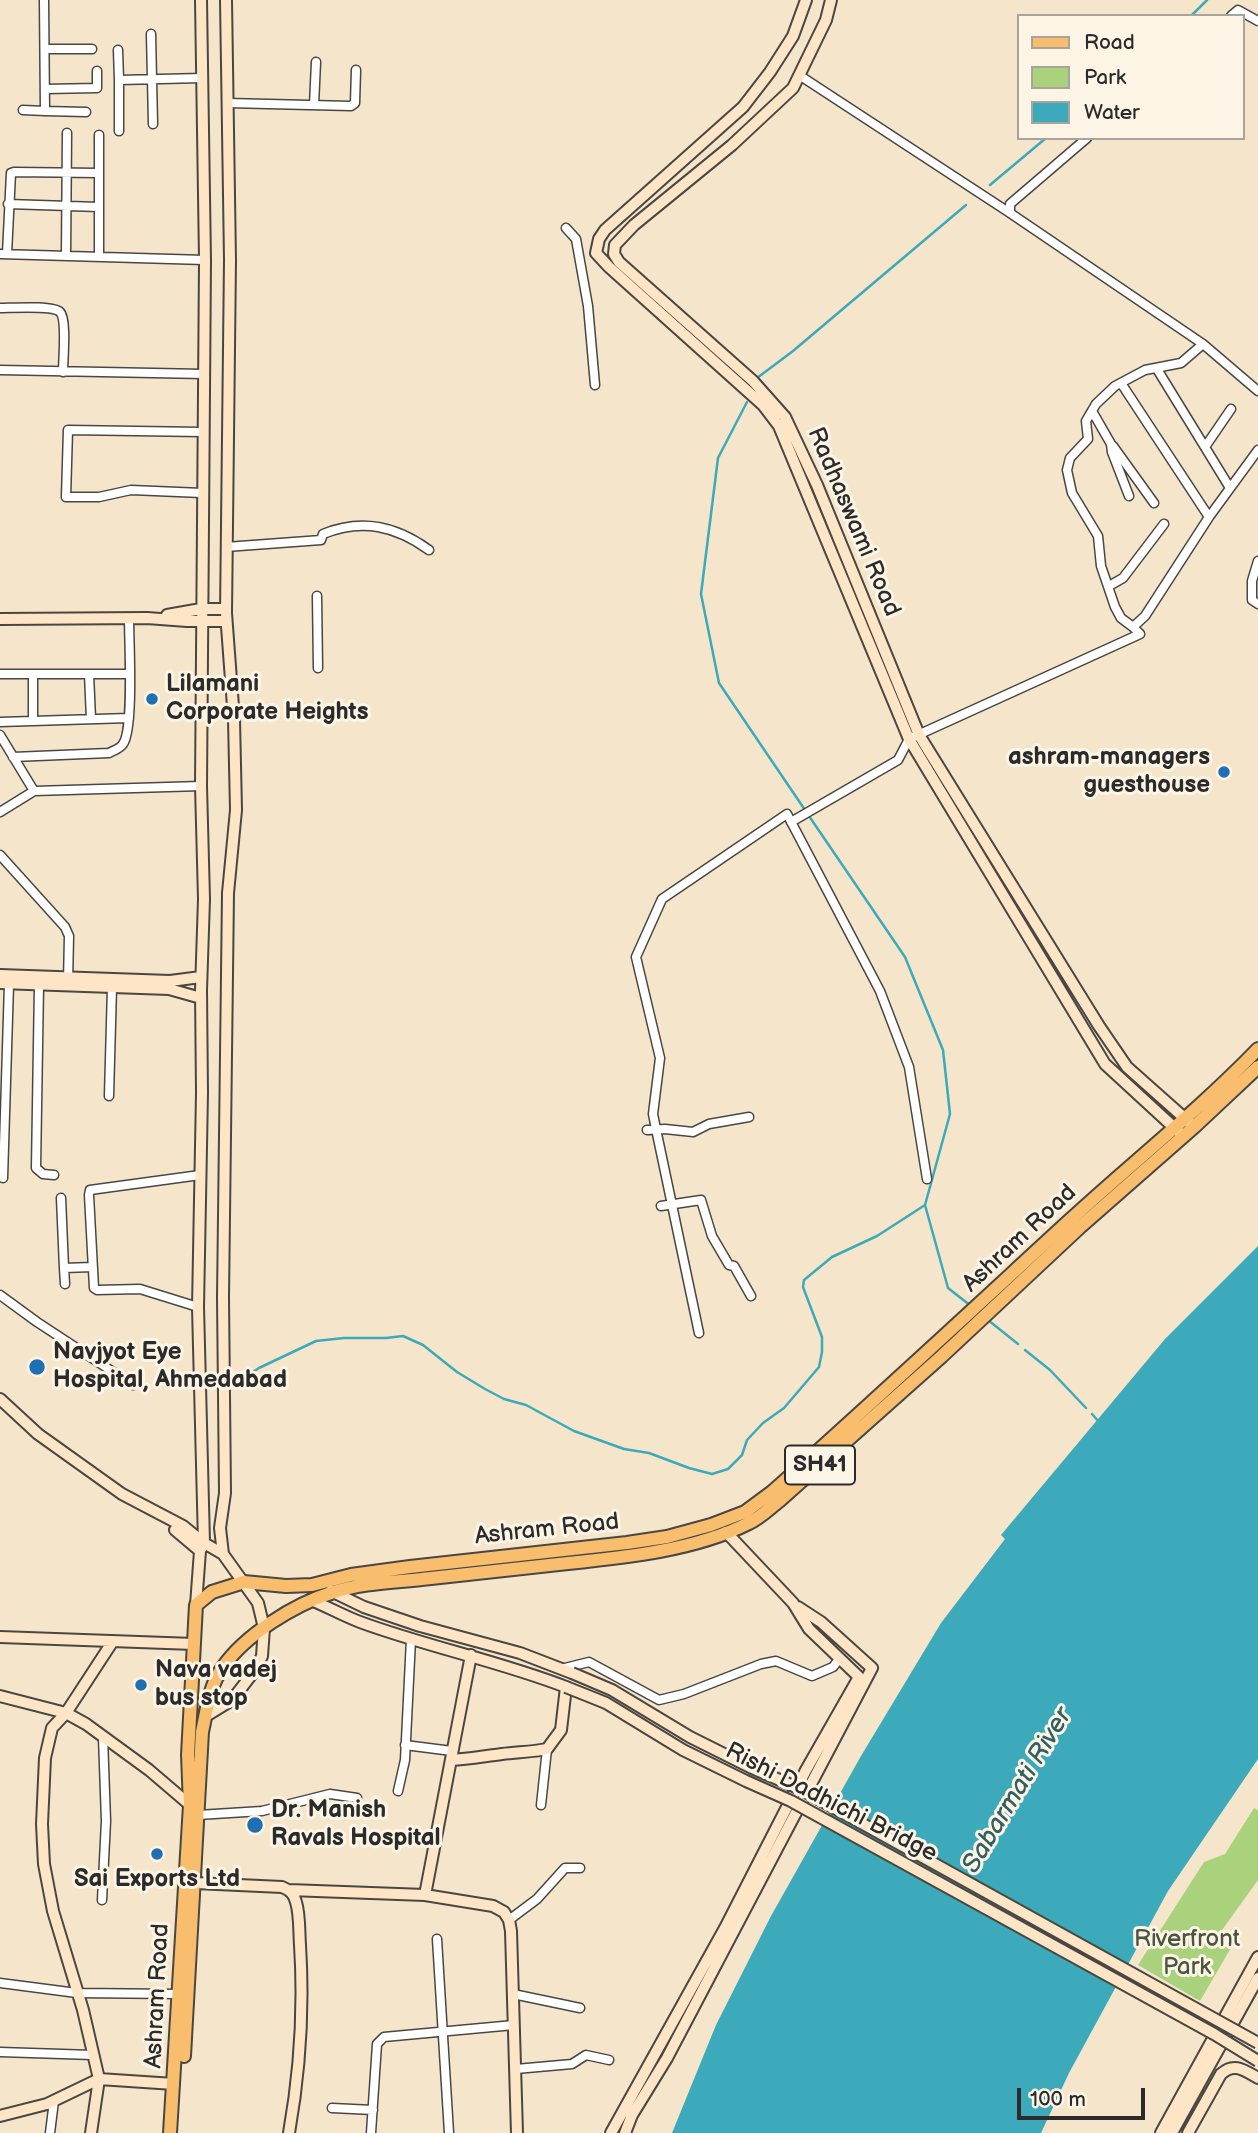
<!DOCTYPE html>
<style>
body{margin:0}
#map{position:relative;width:1258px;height:2133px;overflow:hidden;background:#f5e5ca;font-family:"Balsamiq Sans",sans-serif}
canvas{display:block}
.legend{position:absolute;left:1017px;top:14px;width:228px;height:126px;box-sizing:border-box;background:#fcf5e5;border:2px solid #a8a49b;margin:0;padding:9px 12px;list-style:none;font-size:21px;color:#2b2b2b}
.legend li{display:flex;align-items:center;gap:14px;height:35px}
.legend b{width:35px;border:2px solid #a8a49b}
.scale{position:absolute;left:1017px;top:2088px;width:128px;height:32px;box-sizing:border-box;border:4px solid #2b2b2b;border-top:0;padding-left:9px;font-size:21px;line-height:24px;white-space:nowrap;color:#2b2b2b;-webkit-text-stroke:5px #fcf5e5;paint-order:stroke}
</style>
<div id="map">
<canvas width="1258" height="2133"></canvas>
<ul class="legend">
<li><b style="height:9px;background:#f9be6d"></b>Road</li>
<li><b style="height:19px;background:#aad17c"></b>Park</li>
<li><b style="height:19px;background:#3caaba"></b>Water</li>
</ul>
<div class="scale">100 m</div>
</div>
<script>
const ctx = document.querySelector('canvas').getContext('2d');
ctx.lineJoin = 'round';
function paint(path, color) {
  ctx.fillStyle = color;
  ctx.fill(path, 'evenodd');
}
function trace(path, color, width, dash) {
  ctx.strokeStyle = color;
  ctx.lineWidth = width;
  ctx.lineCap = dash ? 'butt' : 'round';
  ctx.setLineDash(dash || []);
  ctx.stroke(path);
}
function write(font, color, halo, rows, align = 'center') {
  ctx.font = font + ' "Balsamiq Sans",sans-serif';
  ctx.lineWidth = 6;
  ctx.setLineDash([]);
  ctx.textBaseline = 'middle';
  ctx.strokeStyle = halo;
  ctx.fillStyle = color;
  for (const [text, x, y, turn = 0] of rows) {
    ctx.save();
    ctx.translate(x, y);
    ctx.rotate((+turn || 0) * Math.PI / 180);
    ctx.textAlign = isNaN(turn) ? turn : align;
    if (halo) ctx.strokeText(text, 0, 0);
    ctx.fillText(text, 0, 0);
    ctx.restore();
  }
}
paint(new Path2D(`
 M1254 1808 1258 1810V1880L1217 1937 1232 1946 1200 2001 1138 1965 1204 1862 1225 1854Z`), '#aad17c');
paint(new Path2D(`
 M1258 1246V1759L1168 1891 1069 2073 1041 2133H672L716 2025 771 1916 861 1756 941 1623 1005 1539 1001 1535 1165 1339Z`), '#3caaba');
trace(new Path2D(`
 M1191 16 1207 0
 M990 185 1046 138
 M757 378 793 351 966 205
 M747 402 718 458 701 594 719 683 805 810
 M809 816 905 957 943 1050 950 1114 925 1205 948 1288 971 1306
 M988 1320 1018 1344
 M1025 1350 1050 1370 1086 1408
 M244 1378 259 1368 316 1341 344 1338H386L403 1336 423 1345 457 1372 485 1389 504 1399 526 1405 574 1431 624 1449 649 1453 689 1468 712 1474 728 1469 742 1455 747 1440 763 1423 784 1408 819 1367 822 1352V1337L803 1287 804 1280 832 1257 877 1236 925 1205
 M1092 1414 1099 1422`), '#3caaba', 2.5);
const street = new Path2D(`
 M1231 16 1238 10 1258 21
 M151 34 153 124
 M45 49H92
 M118 50 119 80
 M799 75 1010 213
 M45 89 97 88V71
 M227 103 351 106 355 103 356 70
 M314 105 316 62
 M23 110 45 111 44 0
 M45 111 86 112
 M119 131V80L202 78
 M99 135V256
 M1087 138 1010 204V213L1203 344 1258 391
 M8 204 99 207
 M566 228 576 239 588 306 595 385
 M0 254 205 260
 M7 254 11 173 14 172 99 173
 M66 255 67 133
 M0 308C11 308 53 305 60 312 67 319 63 360 63 372
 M1203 344 1181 363 1145 370 1115 386 1096 404 1086 421 1088 439 1070 458 1067 470 1072 493 1098 536 1101 566 1115 607 1121 618 1133 627 1145 616 1209 517 1258 450
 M1157 369 1230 488
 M0 370 204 374
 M1121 383 1209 517
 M1092 411 1111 444 1112 452 1129 496
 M1113 446 1154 503
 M1205 447 1231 409
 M202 493 131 490 99 497H66L68 430 203 432
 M226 547 321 540 323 534C362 518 396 526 429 550
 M1258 561 1252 581V600L1258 604
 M1109 586 1123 578 1164 524
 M317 596 318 668
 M0 674H129
 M89 674 91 719
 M33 721V674
 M0 722 129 718
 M0 735 34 791 0 812
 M13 757 109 753C114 750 120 749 123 744 134 729 129 641 129 618
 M34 791 201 786
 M791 822 898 760 909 739 1140 634 1133 627
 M0 855 65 927 69 936 68 982
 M39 985 36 1168 43 1174 54 1175
 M109 1096 112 987
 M647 1130 665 1129 693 1132 709 1124 749 1117
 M3 1178 9 984
 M61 1198 64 1268 92 1267
 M661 1206 701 1200 712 1236 729 1265 734 1266 751 1296
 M64 1268 65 1284
 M0 1295 37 1322 133 1385
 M198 1307 140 1289 97 1290 94 1288 89 1195 90 1190 200 1175
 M699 1333 656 1129 653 1114 660 1058 636 957 662 899 787 814 880 991 909 1067 927 1179
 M561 1669 589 1662 659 1700 684 1694 761 1664 776 1661 812 1676 833 1667 840 1658
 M405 1745 452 1751
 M398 1791 405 1760 411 1639
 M541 1805 547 1749
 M198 1815 262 1811 330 1794 357 1798
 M102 1900 106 1821 103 1737
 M509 1920 537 1899 565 1868H580
 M437 1939 449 2133
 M0 1983 77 1993 179 1994
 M513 1994 580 2008
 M0 2052 93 2055
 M516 2069 572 2064 586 2055 609 2060
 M332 2108 373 2110
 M50 2133 54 2101
 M371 2133 377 2044 384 2037 514 2025`);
const secondary = new Path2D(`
 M806 0 793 36 770 72 743 107 605 230 599 239 596 253 609 267 763 405 779 426 909 739 1105 1064 1180 1133
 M831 0 826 20 793 88 732 145 634 225 615 245 614 254 619 262 753 381 785 417 817 485 919 735 1099 1026 1127 1067 1190 1123
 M167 615 201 609H226
 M0 619 147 618 187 621H226
 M0 975 170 981 201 977
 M0 983 169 989 201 998
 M0 1399 38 1434 122 1494 183 1526 204 1543 223 1554 258 1603 264 1628 262 1656 256 1669 232 1700 206 1716
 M175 1530 200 1551
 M223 1554 220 1528 225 1493 223 1297 228 893 236 810 234 720 226 613 230 260 226 0
 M331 1591 364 1607 420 1626 520 1653 572 1673
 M311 1600C328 1607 344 1616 360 1622 428 1647 499 1661 566 1687L561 1730 547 1749C532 1752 517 1752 502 1754 485 1756 468 1759 451 1760
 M196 1605 200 1551 204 1543 198 1307 202 1093 201 990 204 899 201 786 205 260 201 0
 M0 1637 194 1644
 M0 1696 66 1713 86 1724 149 1770 190 1805
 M195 1883 282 1887C290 1890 294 1894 296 1902 300 1915 299 1932 300 1945 304 2008 300 2071 289 2133
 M289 1890 425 1895 493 1906 504 1912 509 1920 511 1931 517 2133
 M425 1895 471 1655
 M0 2116 47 2104 99 2079 174 2084
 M91 2133 99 2079 83 2010 53 1911 44 1864 42 1824 45 1758 52 1728 66 1713 113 1641
 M611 2133 725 1928 806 1770 859 1677 809 1629 793 1603 726 1532
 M625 2133 632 2115 667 2058 872 1668 821 1622 798 1607
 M1161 2133 1258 1957
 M1172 2133 1258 1978
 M1188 2133 1221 2074C1234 2062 1244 2070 1258 2078`);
const primary = new Path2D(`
 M184 2056 202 1732C207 1710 209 1686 223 1667 245 1635 295 1604 331 1593 363 1582 398 1582 431 1578 477 1573 523 1568 568 1563 627 1557 695 1550 749 1523 760 1518 770 1508 779 1501L942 1356 1080 1227 1194 1127 1258 1067
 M170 2133 190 1805 188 1755 196 1605 212 1592 244 1582 286 1586 312 1585 351 1575 410 1567 627 1543 667 1537 711 1525 745 1512 772 1492C872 1403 971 1311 1070 1220 1132 1163 1199 1110 1258 1049`);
trace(street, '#494743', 11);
trace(secondary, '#494743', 14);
trace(primary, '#494743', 16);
trace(street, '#fff', 8);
trace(secondary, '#fde5c5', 10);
trace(primary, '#f9be6d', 12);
const secondaryBridge = new Path2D(`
 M572 1673 612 1690 690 1737 752 1768 798 1788 1258 2043
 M566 1687 606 1703 683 1750 746 1781 791 1801 1214 2034 1258 2061`);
trace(secondaryBridge, '#494743', 14, []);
trace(secondaryBridge, '#fde5c5', 10);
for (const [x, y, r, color] of [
 [152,699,7,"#1f6fb2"],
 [1224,772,7,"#1f6fb2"],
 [37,1367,9,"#1f6fb2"],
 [141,1685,7,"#1f6fb2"],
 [255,1825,9,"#1f6fb2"],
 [157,1854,7,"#1f6fb2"]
]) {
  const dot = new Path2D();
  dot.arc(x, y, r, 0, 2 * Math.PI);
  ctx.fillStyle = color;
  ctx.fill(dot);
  trace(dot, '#fcf5e5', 2.5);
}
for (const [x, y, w] of [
 [820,1465,70]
]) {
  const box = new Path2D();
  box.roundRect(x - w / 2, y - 19.5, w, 39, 5);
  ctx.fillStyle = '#fcf5e5';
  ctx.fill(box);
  trace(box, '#2b2b2b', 2);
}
write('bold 23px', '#2b2b2b', null, [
 ["SH41",820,1465]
]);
write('24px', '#2b2b2b', '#fcf5e5', [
 ["Radhaswami Road",853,522,67],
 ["Ashram Road",1020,1239,-43],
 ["Ashram Road",547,1530,-6],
 ["Rishi Dadhichi Bridge",831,1803,27],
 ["Ashram Road",158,1996,-87]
]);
write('bold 24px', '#2b2b2b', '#fcf5e5', [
 ["Lilamani",166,685],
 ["Corporate Heights",166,713],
 ["ashram-managers",1210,758,"right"],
 ["guesthouse",1210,786,"right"],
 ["Navjyot Eye",53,1353],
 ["Hospital, Ahmedabad",53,1381],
 ["Nava vadej",155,1671],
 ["bus stop",155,1699],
 ["Dr. Manish",271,1811],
 ["Ravals Hospital",271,1839],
 ["Sai Exports Ltd",157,1880,"center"]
], 'left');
write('24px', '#4b543f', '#fcf5e5', [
 ["Riverfront",1187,1940],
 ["Park",1187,1968]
]);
write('italic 26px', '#325e64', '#fcf5e5', [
 ["Sabarmati River",1018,1791,-59]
]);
</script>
